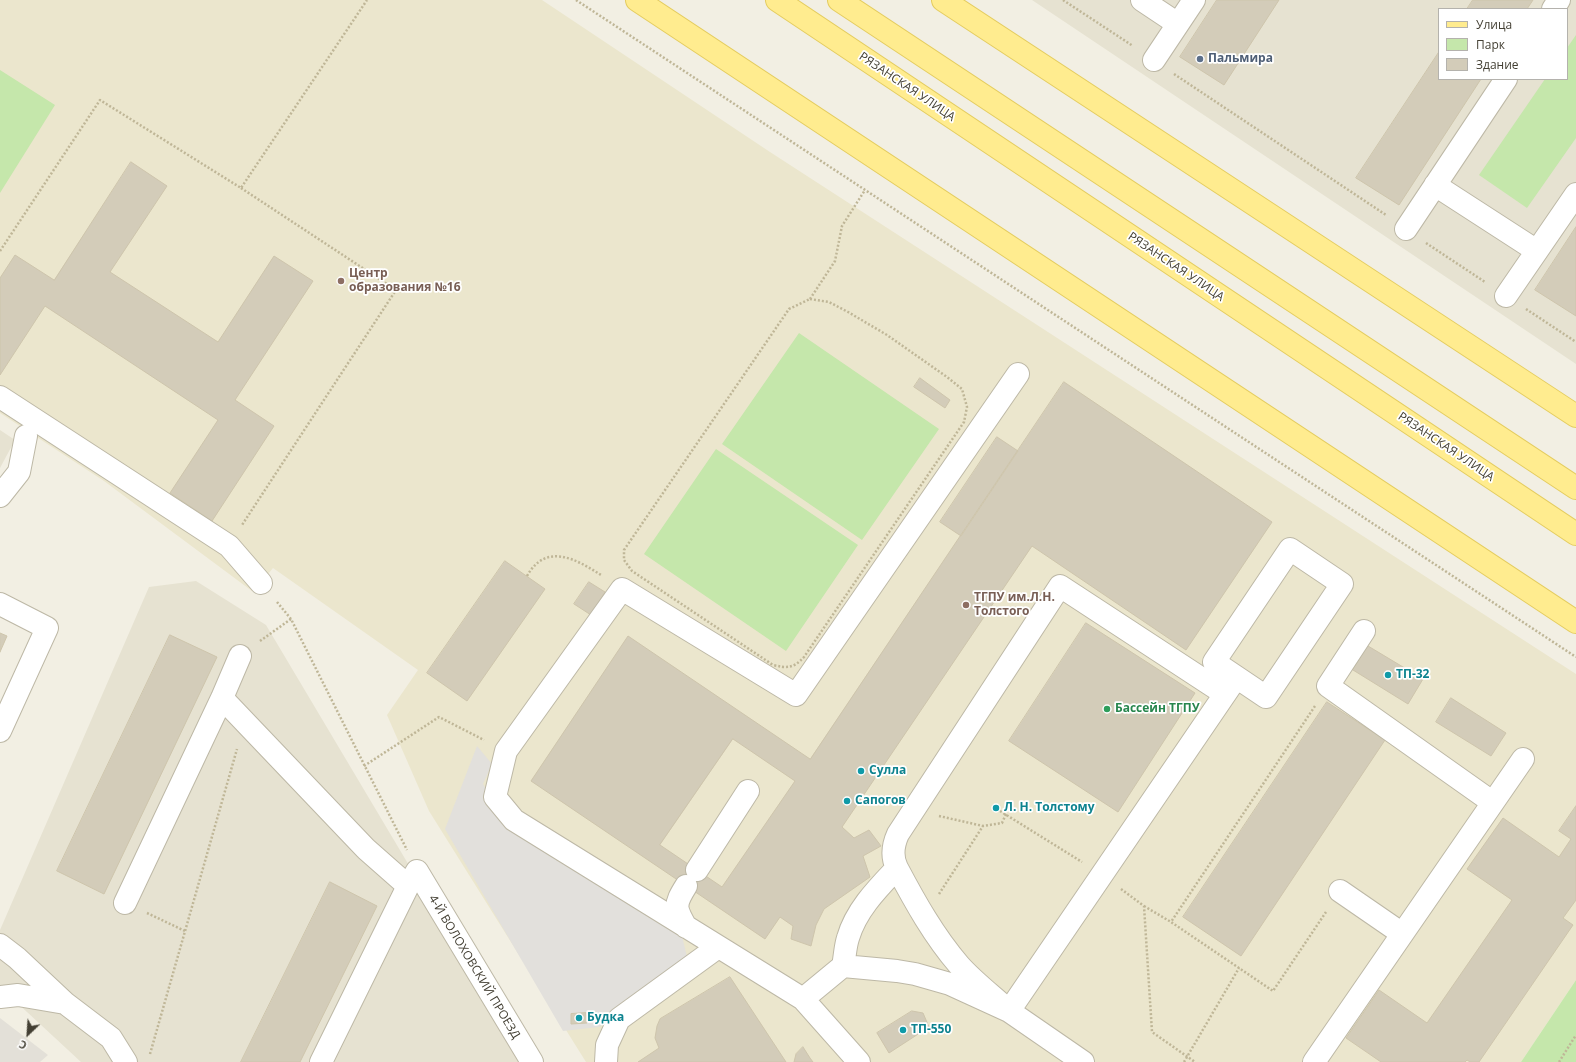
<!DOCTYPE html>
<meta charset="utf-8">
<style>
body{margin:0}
#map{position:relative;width:1576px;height:1062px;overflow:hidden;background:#f2efe3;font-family:"Open Sans",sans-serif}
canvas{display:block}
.legend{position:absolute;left:1438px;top:8px;width:130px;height:72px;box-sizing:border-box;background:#fff;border:1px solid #b4b2ad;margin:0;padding:5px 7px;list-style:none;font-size:12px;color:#433f33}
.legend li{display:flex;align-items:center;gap:8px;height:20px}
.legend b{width:20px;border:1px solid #b4b2ad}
.north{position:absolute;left:8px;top:1014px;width:40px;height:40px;-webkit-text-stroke:3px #fff;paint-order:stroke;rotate:205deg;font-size:11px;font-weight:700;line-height:16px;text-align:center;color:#433f33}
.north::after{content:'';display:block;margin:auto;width:14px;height:18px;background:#433f33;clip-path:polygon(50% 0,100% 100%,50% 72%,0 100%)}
</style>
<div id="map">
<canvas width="1576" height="1062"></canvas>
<ul class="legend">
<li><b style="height:5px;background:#ffec8f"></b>Улица</li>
<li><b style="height:11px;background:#c5e7ab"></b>Парк</li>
<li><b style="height:11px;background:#d3ccb9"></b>Здание</li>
</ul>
<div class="north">С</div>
</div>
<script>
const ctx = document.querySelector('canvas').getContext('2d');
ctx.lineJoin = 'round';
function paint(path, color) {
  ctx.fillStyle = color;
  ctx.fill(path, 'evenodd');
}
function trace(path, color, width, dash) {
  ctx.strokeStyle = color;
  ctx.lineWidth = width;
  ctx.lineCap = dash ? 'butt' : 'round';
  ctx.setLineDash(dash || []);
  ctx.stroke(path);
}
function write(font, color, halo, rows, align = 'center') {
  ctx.font = font + ' "Open Sans",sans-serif';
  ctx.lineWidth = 3.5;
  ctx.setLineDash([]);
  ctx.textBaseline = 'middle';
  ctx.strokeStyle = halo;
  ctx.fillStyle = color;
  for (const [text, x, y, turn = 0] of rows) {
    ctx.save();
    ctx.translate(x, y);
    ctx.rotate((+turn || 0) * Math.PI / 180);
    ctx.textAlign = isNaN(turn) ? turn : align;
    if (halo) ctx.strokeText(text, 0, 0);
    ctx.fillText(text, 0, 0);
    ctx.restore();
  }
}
paint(new Path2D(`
 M1032 0H1576V364ZM1439 9H1567V79H1439Z
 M0 430 15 440 0 468Z
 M196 581 266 625 526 1062H81L0 987V930L149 587Z`), '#e6e2d1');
paint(new Path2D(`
 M0 1018 48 1055 40 1062H0Z`), '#e3e0d8');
paint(new Path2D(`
 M0 0H542L770 152 1576 674V980L1521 1062H586L429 811 387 715 418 670 273 568 261 583 252 591 104 481 0 413Z`), '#ebe6cd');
paint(new Path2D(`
 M1576 35V138L1527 208 1479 175 1545 79H1567V48Z
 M0 70 55 105 0 193Z
 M799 333 939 429 862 540 722 444Z
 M716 449 858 545 786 651 644 554Z
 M1576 980V1062H1521Z`), '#c5e7ab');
paint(new Path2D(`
 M477 746 492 764 483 784 505 823 682 936 688 961 599 1027 563 1031 445 829Z`), '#e2e0dc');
const building = new Path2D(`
 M1217 0H1279L1224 85 1180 57Z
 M1473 0H1533L1527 9H1467Z
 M1439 52V79H1481L1399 205 1356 178Z
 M131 162 167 186 110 272 218 342 274 256 313 281 235 400 274 426 212 521 170 493 218 420 45 306 0 375V278L15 255 54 280Z
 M1576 227V316L1535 290Z
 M920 378 950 400 945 408 914 387Z
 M1064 382 1272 522 1186 650 1032 546 842 827 854 838 869 830 881 846 863 856 870 877 824 909 816 925 811 946 791 939 793 926 780 917 765 939 531 781 628 636 810 759ZM733 739 795 781 722 887 660 845Z
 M997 437 1018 451 961 536 940 522Z
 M505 561 545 589 467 701 427 673Z
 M589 582 605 592 591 615 574 604Z
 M1086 623 1195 693 1118 812 1009 741Z
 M0 633 7 636 0 652Z
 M170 635 217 657 104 894 57 871Z
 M1368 646 1423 679 1408 704 1353 670Z
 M1451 698 1506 733 1491 756 1436 722Z
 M1327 702 1385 740 1241 956 1183 917Z
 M1576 806V900L1563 918 1573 925 1479 1062H1470L1467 1060 1465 1062H1381L1346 1038 1379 990 1427 1023 1512 900 1467 869 1503 818 1559 857 1571 839 1559 831Z
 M330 882 377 906 300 1062H241Z
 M730 977 786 1062H638L659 1048 655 1038 657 1026 660 1019Z
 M912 1011 923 1013 929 1027 889 1053 877 1033Z
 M586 1013 587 1023 571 1024V1014Z
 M803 1047 810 1058 813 1062H794L796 1054Z`);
paint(building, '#d3ccb9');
trace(building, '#cec5ac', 1);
const minor = new Path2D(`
 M1142 0 1178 24
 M1553 9 1559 0
 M1154 60 1194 0
 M1435 185 1537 251
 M1406 229 1506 79
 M1506 296 1576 194
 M0 397 229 546 261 583
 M0 496 19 472 26 436
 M1290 549 1342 584 1266 697 1214 662Z
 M0 604 47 628 0 731
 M1364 631 1328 686 1492 802
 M222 698 366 849 408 886
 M897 868C891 856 893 845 898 834L1060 586 1225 694
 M697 870 748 791
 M1340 891 1401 933
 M125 903 222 698 240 656
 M686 927C675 908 674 905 686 886
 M0 945 17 958 65 1003 111 1038 126 1062
 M843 966C845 957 845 947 848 938 856 910 878 888 897 868 915 902 934 936 959 965 974 982 993 996 1009 1011L1236 678
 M0 997 18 995 65 1003
 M803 999 843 966 897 971 915 974 950 984 1009 1011 1083 1062
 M321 1062 408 886 417 871 532 1062
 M606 1062 607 1045 619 1019 718 947
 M859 1062 803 999 514 820 495 797 506 751 622 589 796 695 1018 374
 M1314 1062 1523 759`);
const major = new Path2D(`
 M637 0 1576 622
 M777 0 1576 534
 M839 0 1576 488
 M943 0 1576 416`);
trace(minor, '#bdb8a6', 24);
trace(major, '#e4cc5f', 24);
trace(new Path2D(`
 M576 0 1576 657
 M1063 0 1133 46
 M1174 74 1386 215
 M241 188 396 290 242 525
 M1426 243 1485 282
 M0 251 100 100 241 188 367 0
 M810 299 829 302 848 312 887 335 947 377 962 389 967 407 964 422 804 657C793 669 787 668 773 665L632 571 624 560V550L789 309Z
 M810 299 835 261 842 226 865 190
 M1526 309 1576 342
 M527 576C546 542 576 559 601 575
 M277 602 291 619 407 850
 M260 641 291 619
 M1315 706 1171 922 1273 991 1326 912
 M364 766 439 717 484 740
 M1000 811 1082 862
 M939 816 983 826
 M1121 889 1144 906 1152 1032 1195 1062
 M939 894 983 826 1002 823 1006 814
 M1144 906 1171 922
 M147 913 185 931
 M150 1054 237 749
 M1184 1062 1239 968
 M1559 1062 1576 1035`), '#bfb697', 2.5, [2, 2]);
trace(minor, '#fff', 22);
trace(major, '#ffec8f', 22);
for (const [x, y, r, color] of [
 [1200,59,4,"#5c6f8a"],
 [341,281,4,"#8d6e63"],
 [966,605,4,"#8d6e63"],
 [1388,675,4,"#0f9aa8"],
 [1107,709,4,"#2e9e5b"],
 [861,771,4,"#0f9aa8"],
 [847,801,4,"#0f9aa8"],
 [996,808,4,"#0f9aa8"],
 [579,1018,4,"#0f9aa8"],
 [903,1030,4,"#0f9aa8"]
]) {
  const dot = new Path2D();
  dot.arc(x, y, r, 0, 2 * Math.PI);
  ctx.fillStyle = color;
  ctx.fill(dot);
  trace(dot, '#fff', 1.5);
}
write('bold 12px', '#4e5e75', '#fff', [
 ["Пальмира",1208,59]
], 'left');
write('12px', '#433f33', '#fff', [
 ["РЯЗАНСКАЯ УЛИЦА",907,87,34],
 ["РЯЗАНСКАЯ УЛИЦА",1176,267,34],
 ["РЯЗАНСКАЯ УЛИЦА",1446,447,34],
 ["4-Й ВОЛОХОВСКИЙ ПРОЕЗД",474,967,59]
]);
write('bold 12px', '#785e54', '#fff', [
 ["Центр",349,274],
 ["образования №16",349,288],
 ["ТГПУ им.Л.Н.",974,598],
 ["Толстого",974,612]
], 'left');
write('bold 12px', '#0d838f', '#fff', [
 ["ТП-32",1396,675],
 ["Сулла",869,771],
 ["Сапогов",855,801],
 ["Л. Н. Толстому",1004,808],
 ["Будка",587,1018],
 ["ТП-550",911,1030]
], 'left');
write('bold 12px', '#27864d', '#fff', [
 ["Бассейн ТГПУ",1115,709]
], 'left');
</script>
